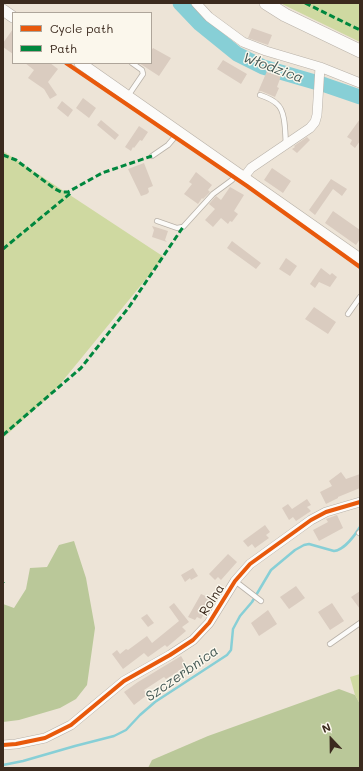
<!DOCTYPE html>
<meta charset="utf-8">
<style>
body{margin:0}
#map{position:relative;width:363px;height:771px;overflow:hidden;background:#ede4d7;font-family:Mali,sans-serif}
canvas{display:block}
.frame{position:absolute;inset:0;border:4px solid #3b2a1e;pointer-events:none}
.legend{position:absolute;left:12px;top:12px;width:140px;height:52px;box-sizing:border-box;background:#fbf7ec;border:1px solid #aea59a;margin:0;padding:5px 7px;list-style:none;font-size:12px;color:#3b2a1e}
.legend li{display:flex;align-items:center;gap:8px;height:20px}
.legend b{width:20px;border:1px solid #aea59a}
.north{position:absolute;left:311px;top:719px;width:40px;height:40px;-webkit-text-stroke:3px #fbf7ec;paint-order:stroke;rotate:338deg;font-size:11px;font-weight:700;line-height:16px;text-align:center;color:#3b2a1e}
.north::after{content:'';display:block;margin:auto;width:14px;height:18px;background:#3b2a1e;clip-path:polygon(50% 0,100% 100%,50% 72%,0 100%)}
</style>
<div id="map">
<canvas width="363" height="771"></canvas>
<div class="frame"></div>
<ul class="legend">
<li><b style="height:5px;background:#e8590c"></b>Cycle path</li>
<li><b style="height:5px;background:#00873e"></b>Path</li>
</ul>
<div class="north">N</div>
</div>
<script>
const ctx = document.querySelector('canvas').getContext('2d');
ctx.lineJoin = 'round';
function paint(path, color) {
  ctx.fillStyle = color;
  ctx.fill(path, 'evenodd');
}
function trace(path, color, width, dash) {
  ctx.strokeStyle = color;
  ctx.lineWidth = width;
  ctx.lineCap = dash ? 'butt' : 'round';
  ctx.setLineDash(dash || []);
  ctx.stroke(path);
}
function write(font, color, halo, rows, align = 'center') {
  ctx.font = font + ' Mali,sans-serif';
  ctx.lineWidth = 3;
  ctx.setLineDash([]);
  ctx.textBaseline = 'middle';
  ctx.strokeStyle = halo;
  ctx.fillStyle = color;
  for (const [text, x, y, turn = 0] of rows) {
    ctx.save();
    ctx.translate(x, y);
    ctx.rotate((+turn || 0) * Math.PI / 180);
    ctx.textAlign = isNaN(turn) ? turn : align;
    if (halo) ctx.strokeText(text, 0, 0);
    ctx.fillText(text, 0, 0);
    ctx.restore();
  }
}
paint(new Path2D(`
 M280 3H360V42Z
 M3 151 164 257 52 394 3 438Z
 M360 674V704L355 695 350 677Z`), '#cfd9a1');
paint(new Path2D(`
 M74 541 86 578 95 628 87 685 76 699 60 708 19 720 3 722V604L14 608 26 589 30 568 47 567 59 545Z
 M339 689 355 695 360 704V768H148L152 760 208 736Z`), '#bac899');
trace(new Path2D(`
 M3 765 23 761 75 746 114 736 126 730 140 715 155 702 227 655 231 650 233 629 240 616 252 602 271 570 295 550 304 545 309 544 334 551C344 550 355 535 360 527`), '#87cfd6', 2.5);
trace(new Path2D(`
 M180 3 200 24 237 54 263 67 325 85 360 97`), '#87cfd6', 15);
paint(new Path2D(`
 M252 28 272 35 268 45 248 38Z
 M13 29V54L3 47V43Z
 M153 48 171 58 159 76 139 63H151V51Z
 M223 60 247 74 241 84 217 69Z
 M25 63H50L58 69 48 82 57 95 50 99 44 89 28 78 34 70Z
 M267 71 273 74 274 72 281 76 277 87 279 88 275 97 261 91 258 92Z
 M83 98 96 108 89 118 76 108Z
 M62 101 73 110 68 117 57 108Z
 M360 119V141L355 148 350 144 352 140 347 137Z
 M101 120 119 135 115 140 97 125Z
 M139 126 148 132 142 141 140 140 134 148 133 147 131 151 125 147Z
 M307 137 310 140 297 153 292 149 295 147 294 146Z
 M144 163 153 186 148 188 149 192 147 194 141 196 128 169Z
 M272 168 291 181 283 193 264 180Z
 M196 172 212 185 208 190 210 192 203 199 202 198 198 204 184 194 192 184 189 182Z
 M331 179 347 189 342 196 333 189 315 215 309 210Z
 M230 187 244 195 234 211 238 214 232 222 230 221 228 224 221 218 213 227 205 220 215 209 209 204 216 196 221 200Z
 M333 211 360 230V239L356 245 325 223Z
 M152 226 168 231 165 240 167 242 152 237 154 230Z
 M232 241 261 263 256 269 227 248Z
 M286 258 297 266 290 276 279 269Z
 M321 268 330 275 332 273 337 277 330 287 319 282 315 288 310 284Z
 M314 307 336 322 328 334 305 319Z
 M341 472 346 479 360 474V488L338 497V498L326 504 320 492 332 486 329 481Z
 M307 499 311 505 307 507 311 511 296 521 293 517 289 520 282 508 288 504 292 509Z
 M337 515 343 528 319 541 313 530 328 522 326 519Z
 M265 525 270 532 266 535 269 538 255 548 252 544 248 547 243 541Z
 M228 554 237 562 221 580 218 577 215 580 209 574Z
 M193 568 198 576 191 580 190 578 185 582 181 575Z
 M296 586 305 598 289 609 280 597Z
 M360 591V609L351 597Z
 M201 594 212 599 201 619 197 617 195 620 188 617Z
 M174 603 189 622 182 627 186 631 167 647 165 645 148 657 144 653 123 669 112 654 117 650 120 654 126 649 128 650 147 636 152 643 179 621 169 607Z
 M332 603 344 621 330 630 318 612Z
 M268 610 277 624 259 636 251 623Z
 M147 614 154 623 148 627 141 618Z
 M181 656 187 666 166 679 164 677 144 690 147 695 134 705 124 692 138 682Z`), '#daccc0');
const service = new Path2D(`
 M260 95C266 97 272 99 277 104 286 111 285 134 286 145
 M128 96 143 74 142 70 132 63
 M152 156 168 145 179 132
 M157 221 177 228 183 227 213 194 232 180 237 173
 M348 314 360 297
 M359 533 360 532
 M235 581 261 601
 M330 644 360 623`);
const minor = new Path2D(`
 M196 3 209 17 243 42 266 51 320 67 360 83
 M244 177 251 168 310 128 315 122 317 115 320 67
 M3 745 16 744 45 738 71 725 124 681 170 655 193 640 209 623 235 581 250 564 311 520 326 512 360 502`);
const tertiary = new Path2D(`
 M3 10 13 17
 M80 63 360 259`);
const secondary = new Path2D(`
 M266 3 285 15 360 51`);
trace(service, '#b8b1a8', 6);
trace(minor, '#b8b1a8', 10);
trace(tertiary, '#b8b1a8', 12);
trace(secondary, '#b8b1a8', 14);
trace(service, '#fcfbf9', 4.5);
trace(minor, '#fcfbf9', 9);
trace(tertiary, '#fcfbf9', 11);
trace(secondary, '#fcfbf9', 13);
trace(new Path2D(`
 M305 3 360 30
 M3 155 16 160 55 189 61 192H68L102 173 152 156
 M3 249 72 192
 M3 435 81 368 129 307 183 227
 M3 582V583`), '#00873e', 3, [6, 3]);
trace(new Path2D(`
 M66 63 247 186 360 267
 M3 745 16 744 45 738 71 725 124 681 170 655 193 640 209 623 235 581 250 564 311 520 326 512 360 502`), '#e8590c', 4);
write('13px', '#3b2a1e', '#fbf7ec', [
 ["Rolna",212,600,-57]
]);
write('italic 14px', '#455955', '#fbf7ec', [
 ["Włodzica",273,68,20],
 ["Szczerbnica",182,674,-35]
]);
</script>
